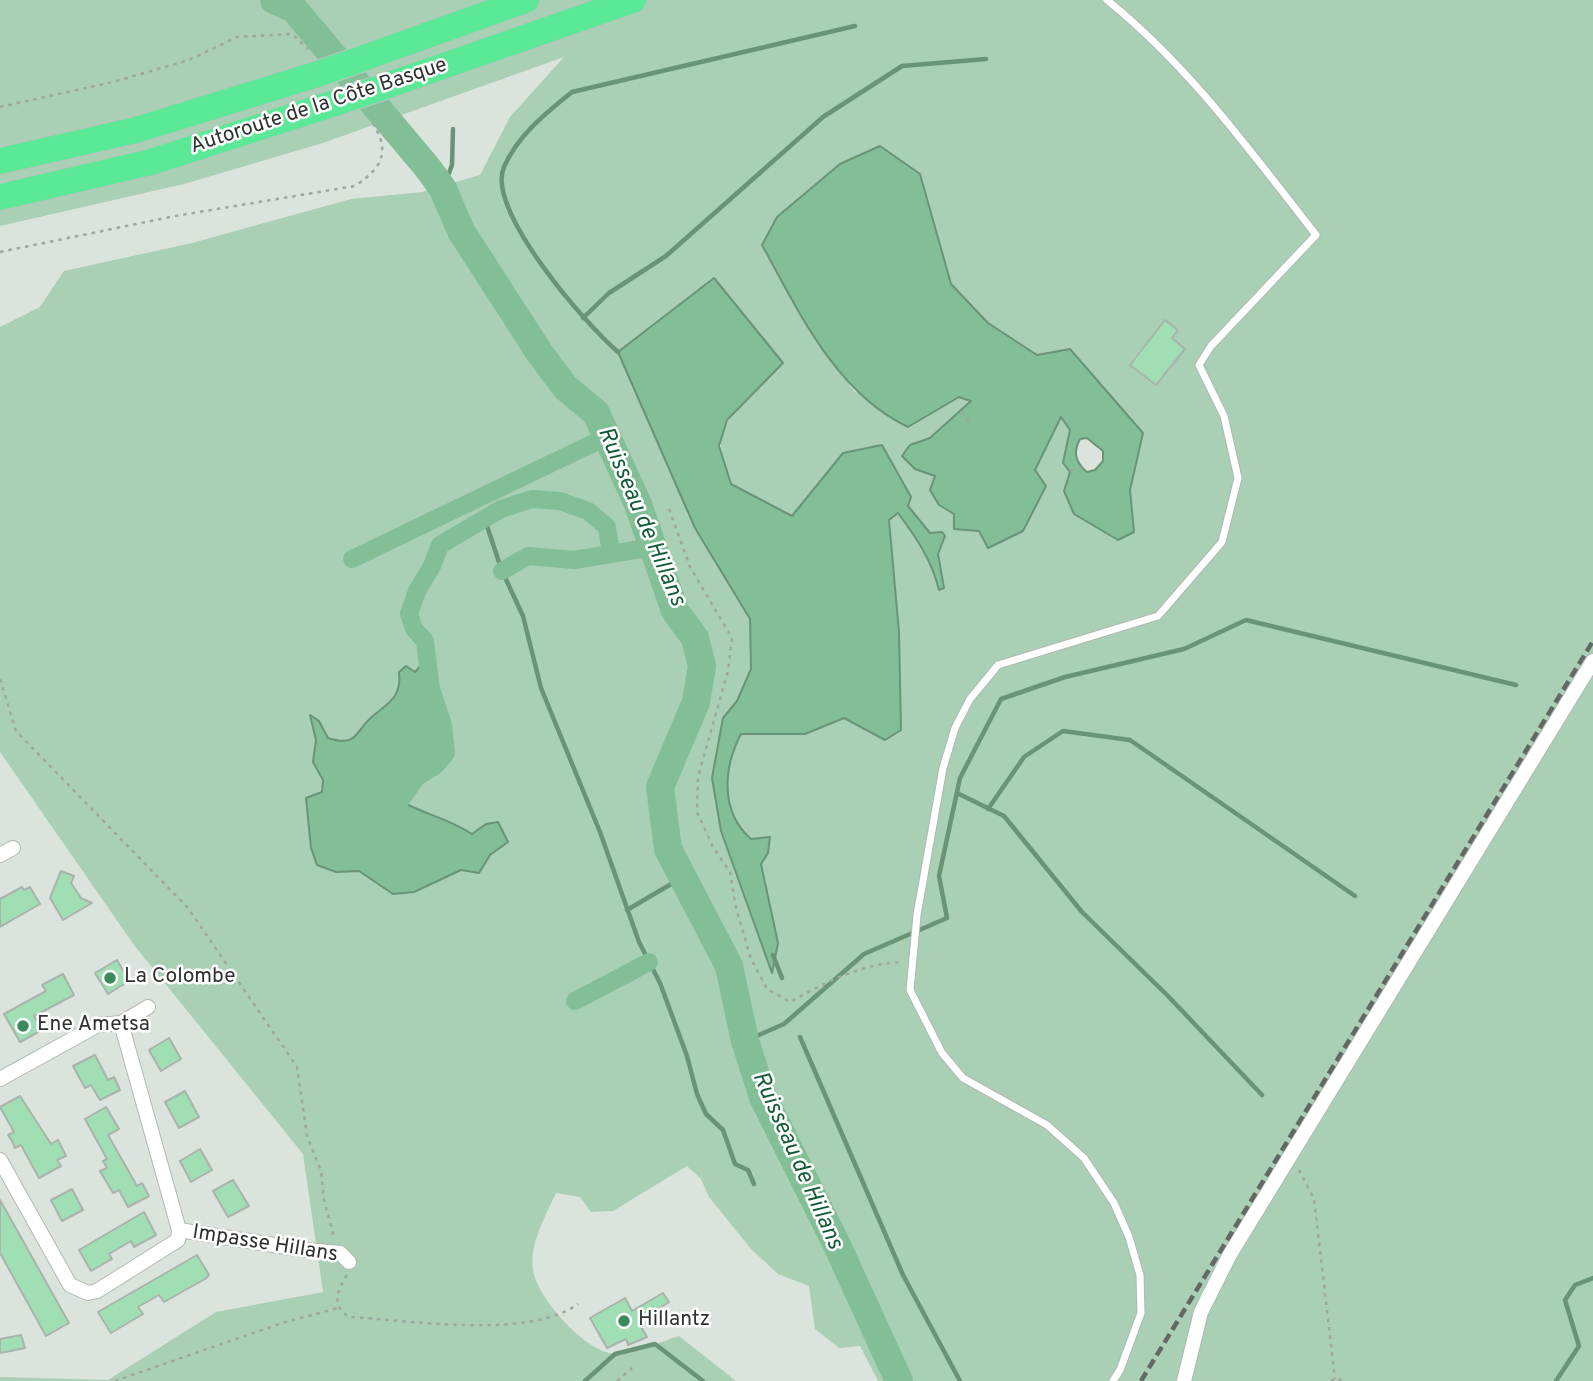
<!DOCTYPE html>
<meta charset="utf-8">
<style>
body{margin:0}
canvas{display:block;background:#dbe3dd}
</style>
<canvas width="1593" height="1381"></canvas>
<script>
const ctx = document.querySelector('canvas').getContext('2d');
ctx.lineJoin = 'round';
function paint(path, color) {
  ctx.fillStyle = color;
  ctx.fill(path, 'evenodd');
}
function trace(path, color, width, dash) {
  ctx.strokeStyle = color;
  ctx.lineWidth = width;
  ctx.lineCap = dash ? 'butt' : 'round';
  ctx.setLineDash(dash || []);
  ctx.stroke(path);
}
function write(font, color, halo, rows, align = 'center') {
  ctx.font = font + ' Overpass,sans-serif';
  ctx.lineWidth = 5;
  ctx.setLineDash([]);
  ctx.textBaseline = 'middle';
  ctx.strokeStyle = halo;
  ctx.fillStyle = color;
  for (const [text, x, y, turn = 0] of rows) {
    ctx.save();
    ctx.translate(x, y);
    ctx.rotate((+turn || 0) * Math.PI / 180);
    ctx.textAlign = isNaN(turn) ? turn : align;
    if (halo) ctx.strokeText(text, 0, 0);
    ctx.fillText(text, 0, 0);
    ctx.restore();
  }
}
paint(new Path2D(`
 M0 0H1593V1381H878L860 1346 839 1348 815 1329 809 1286 778 1274 751 1249 709 1197 701 1179 687 1166 613 1211 591 1212 580 1197 556 1193C546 1215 529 1244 533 1270 537 1298 587 1354 616 1354 636 1353 660 1342 679 1336L736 1381H0V1377L108 1380 216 1312 323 1292 303 1154 134 945 0 752V327L40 307 64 271 192 243 351 199 422 192 480 175 510 117 564 57 323 143 184 184 0 226ZM921 174 951 284 988 323 1143 432 1130 490 1134 531 1064 491 1070 471 1063 463 1070 430 1061 417 1035 470 1046 486 1023 531 988 547 979 531 939 505 935 476 915 469 910 445 930 438 971 401 959 397 934 411 855 392 799 313 762 245ZM714 279 752 396C714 431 716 437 731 484L792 516 843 453 907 506 930 533 942 532 938 554 944 587 940 590C930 561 916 538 898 513L889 520 899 632 901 730 885 740 844 718 805 734H735L737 701 751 669 750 619 695 528Z`), '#a9cfb4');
const water = new Path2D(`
 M880 146 920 174 951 284 988 323 1037 355 1070 349 1143 433 1130 490 1134 532 1118 540 1074 514 1064 491 1070 472 1063 463 1070 430 1061 417 1035 470 1046 486 1023 531 988 548 979 531 954 529V514L939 505 930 490 935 476 915 469 902 456 910 445 930 438 971 401 959 397 908 427C836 393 799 312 762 245L777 217 840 164ZM1087 438 1103 451V461L1095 470 1087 472C1075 462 1073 452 1080 439Z
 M714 278 783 363 727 420 719 446 731 484 792 516 843 453 882 445 911 497 908 506 930 533 942 532 945 536 938 554 944 588 939 590C932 561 916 537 898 513L889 520 899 632 901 730 885 740 844 718 805 734H741C723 768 720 812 751 839L770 837 768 853 761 864 778 943 772 973 721 831 712 778 723 718 737 701 751 669 750 619 695 528 618 352Z
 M426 660 443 725 446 753C430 773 415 777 400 801 424 814 450 819 472 834L486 824 498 822 508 842 490 855 479 873 461 870 414 892 393 894 359 871 336 872 317 865 311 848 306 798 322 792 323 780 313 762 316 740 310 715 319 721 328 738C359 748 355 730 373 716 390 702 402 696 399 672L406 666 415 672Z`);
paint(water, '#82bf96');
trace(water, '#699477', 2);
trace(new Path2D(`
 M443 189 452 165 453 129
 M583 318 609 293 666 256 823 117 902 66 986 59
 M618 352C586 325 485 209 504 167 518 135 546 113 572 92L855 26
 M485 520 502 571 523 616 541 688 600 832 639 942 660 983 687 1056 697 1094 706 1114 723 1130 735 1164 748 1170 754 1184
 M957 793 1004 816 1082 912 1168 996 1262 1095
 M988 809 1024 757 1063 731 1130 740 1355 896
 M627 910 683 877
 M773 955 782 978
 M800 1037 903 1275 960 1381
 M745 1041 784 1024 864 954 947 918 939 876 960 778 1001 699 1065 677 1184 649 1246 620 1516 685
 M585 1381 615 1354 655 1344 703 1381
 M1556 1381 1579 1346 1565 1300 1575 1285 1593 1278`), '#699477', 4.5);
trace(new Path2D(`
 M352 559 606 437
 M502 571 528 556 574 560 653 547
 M400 801 416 778 435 766 446 753 443 725 431 689 425 641 414 629 409 614 417 591 432 566 440 545 501 509 532 499 560 501 588 511 607 527 611 554
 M575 1001 649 962`), '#82bf96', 18);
trace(new Path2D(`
 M274 0 294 9 427 167 443 189 461 231 539 352 565 387 596 413 638 504 675 611 695 638 702 666 696 702 660 787 668 849 729 966 745 1041 763 1097 836 1243 899 1381`), '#82bf96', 28);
const building = new Path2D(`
 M1165 320 1178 330 1172 338 1185 349 1156 385 1130 365Z
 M61 871 74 876 71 883 81 898 92 903 63 920 50 898Z
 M22 887 24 890 30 887 40 904 0 927V899Z
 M117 960 129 981 108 994 95 973Z
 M63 974 74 995 34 1016 42 1030 20 1042 4 1014 46 991 42 985Z
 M169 1038 181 1059 161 1071 149 1050Z
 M95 1055 108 1080 114 1077 120 1090 100 1100 91 1085 85 1088 73 1066Z
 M185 1091 199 1117 179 1128 165 1102Z
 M20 1096 51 1144 58 1140 66 1156 57 1160 61 1166 39 1178 21 1145 15 1148 12 1141 8 1135 14 1132 0 1107Z
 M106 1107 119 1129 108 1135 137 1186 142 1183 149 1196 128 1207 119 1190 113 1193 100 1171 107 1168 103 1161 107 1159 85 1119Z
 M200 1149 212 1170 191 1182 180 1161Z
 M233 1180 249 1206 228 1217 213 1191Z
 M72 1189 83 1210 62 1221 51 1200Z
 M0 1200 69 1323 46 1336 0 1253Z
 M144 1212 156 1235 134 1247 131 1241 109 1254 112 1259 91 1271 79 1250Z
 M197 1255 209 1275 205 1279 164 1302 159 1295 138 1307 143 1314 111 1333 98 1312Z
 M663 1293 669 1302 638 1322 647 1337 628 1345 626 1339 607 1348 590 1318 625 1298 632 1311Z
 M21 1335 25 1348 0 1353V1339Z`);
paint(building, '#a0dfb4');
trace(building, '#aab2ac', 2);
const service = new Path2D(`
 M1107 0C1189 66 1252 153 1316 235L1211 346 1199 365 1224 416 1238 478 1222 542 1158 616 998 665 970 699 955 728 943 768 917 915 910 990 942 1053 963 1078 1047 1125 1084 1158 1114 1203 1129 1237 1140 1275 1141 1313 1120 1370 1113 1381`);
const minor = new Path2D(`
 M0 855 13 848
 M0 1079 98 1025 121 1023 148 1007
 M0 1160 70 1285 88 1293 97 1291 178 1240 179 1230 121 1023
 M179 1230 305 1250 340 1253 349 1262
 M1184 1381 1201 1312 1229 1256 1593 661`);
const motorway = new Path2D(`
 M358 60 526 0
 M380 88 633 0
 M0 161 136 130 318 74
 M0 197 151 162 341 101`);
trace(service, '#b0b8b3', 9);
trace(minor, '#b0b8b3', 16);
trace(motorway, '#c0c1c0', 28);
trace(new Path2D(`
 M0 107 113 82 189 60 237 37 292 34 308 49
 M0 252 175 216 355 186C385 166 390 150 371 120
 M962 412 970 423
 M1070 471 1081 467
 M669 509 690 567 732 638 728 671 698 777 697 812 713 847 730 872 736 908 751 959 767 989 790 1002C824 983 862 963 903 962
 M0 679 16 731 188 908 297 1067 307 1136 321 1171 324 1200 334 1237
 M1299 1170 1314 1199 1335 1379
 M347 1275C337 1291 331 1305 349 1317 410 1320 527 1340 578 1304
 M115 1381 282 1323 338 1308
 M617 1381 632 1368
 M1331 1381 1337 1378 1342 1381`), '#9fa5a0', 2.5, [3.5, 5]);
trace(service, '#fff', 7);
trace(minor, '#fff', 14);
trace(motorway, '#5ce997', 26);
trace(new Path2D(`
 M1141 1381 1593 641`), '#636864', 4.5, [10, 5]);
const motorwayBridge = new Path2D(`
 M318 74 358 60
 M341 101 380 88`);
trace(motorwayBridge, '#c0c1c0', 28, []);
trace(motorwayBridge, '#5ce997', 26);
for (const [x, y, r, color] of [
 [110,978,7,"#3a8a5b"],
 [23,1026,7,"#3a8a5b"],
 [624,1321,7,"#3a8a5b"]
]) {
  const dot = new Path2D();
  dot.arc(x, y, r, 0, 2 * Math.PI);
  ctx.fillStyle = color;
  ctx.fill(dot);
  trace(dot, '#fff', 2.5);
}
write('21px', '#2e312e', '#fff', [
 ["Autoroute de la Côte Basque",319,107,-18],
 ["Impasse Hillans",265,1245,9]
]);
write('21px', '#2e312e', '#fff', [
 ["La Colombe",124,978],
 ["Ene Ametsa",37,1026],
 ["Hillantz",638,1321]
], 'left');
write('italic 23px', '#135b34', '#fff', [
 ["Ruisseau de Hillans",640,517,67],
 ["Ruisseau de Hillans",796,1161,66]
]);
</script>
